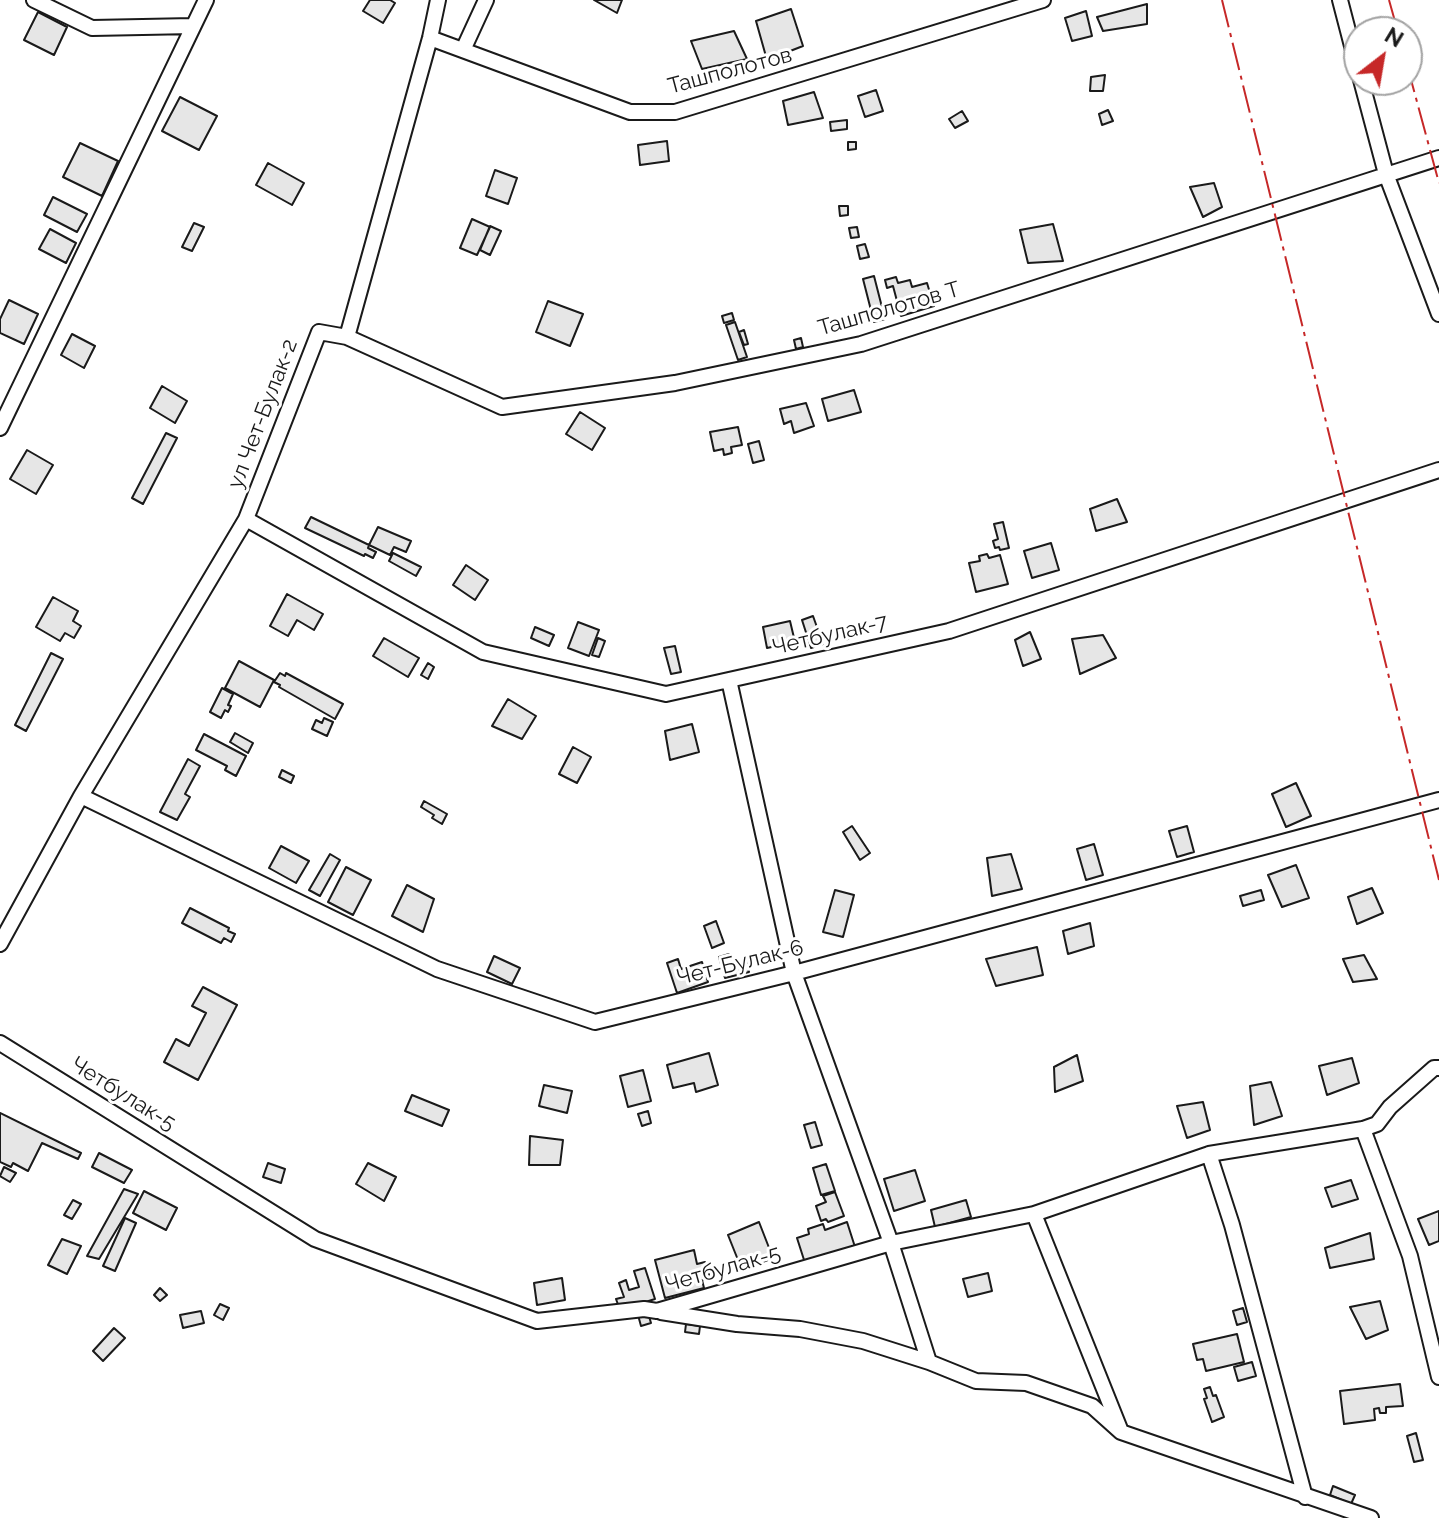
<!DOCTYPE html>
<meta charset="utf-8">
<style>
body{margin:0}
#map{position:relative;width:1439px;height:1518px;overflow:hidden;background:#fff;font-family:Raleway,sans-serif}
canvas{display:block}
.north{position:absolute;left:1343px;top:16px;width:80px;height:80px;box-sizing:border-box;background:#fff;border:2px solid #a3a3a3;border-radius:50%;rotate:31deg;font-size:22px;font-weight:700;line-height:32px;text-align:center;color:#1a1a1a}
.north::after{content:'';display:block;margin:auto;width:28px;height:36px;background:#c62828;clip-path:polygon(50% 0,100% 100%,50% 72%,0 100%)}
</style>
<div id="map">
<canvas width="1439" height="1518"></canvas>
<div class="north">N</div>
</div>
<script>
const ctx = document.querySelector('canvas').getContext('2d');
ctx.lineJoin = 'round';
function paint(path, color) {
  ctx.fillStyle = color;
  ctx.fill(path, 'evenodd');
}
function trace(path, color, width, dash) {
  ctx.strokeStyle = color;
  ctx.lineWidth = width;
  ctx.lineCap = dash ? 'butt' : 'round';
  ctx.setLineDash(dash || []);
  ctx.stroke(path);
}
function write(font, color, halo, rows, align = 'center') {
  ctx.font = font + ' Raleway,sans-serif';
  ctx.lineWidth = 6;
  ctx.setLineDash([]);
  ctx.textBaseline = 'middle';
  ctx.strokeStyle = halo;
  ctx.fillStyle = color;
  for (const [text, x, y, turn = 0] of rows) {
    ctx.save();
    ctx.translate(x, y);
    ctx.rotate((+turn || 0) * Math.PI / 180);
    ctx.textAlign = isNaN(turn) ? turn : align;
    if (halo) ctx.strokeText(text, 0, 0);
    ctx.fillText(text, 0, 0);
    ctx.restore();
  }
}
const building = new Path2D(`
 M370 0H390L395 3 383 23 363 11Z
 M594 0H622L617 13Z
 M1147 4V24L1103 31 1097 17Z
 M791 9 803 46 767 60 756 21Z
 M1086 11 1092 36 1072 41 1065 18Z
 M38 12 67 27 54 55 24 40Z
 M734 31 747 59 702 69 691 41Z
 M1105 75 1103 91H1090L1091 77Z
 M876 90 883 111 865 117 858 96Z
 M814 92 823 118 788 125 783 101Z
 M180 97 217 116 199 150 162 131Z
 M1108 110 1113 121 1102 125 1099 114Z
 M962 111 968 121 955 128 949 119Z
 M847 120V129L831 131 830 122Z
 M667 141 669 161 640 165 638 145Z
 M848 142H856V149L848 150Z
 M80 143 118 161 102 196 63 177Z
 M268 163 304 183 292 205 256 185Z
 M495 170 517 178 508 204 486 196Z
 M1214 183 1222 207 1203 217 1190 187Z
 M53 197 87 214 77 232 44 215Z
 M839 206H848V215L840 216Z
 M472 219 490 227 477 255 460 248Z
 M194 223 204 227 192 251 182 247Z
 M1053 224 1063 261 1028 263 1020 230Z
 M490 226 501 231 490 255 480 250Z
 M857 227 859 237 851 238 849 228Z
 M50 229 76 243 66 263 39 249Z
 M865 244 869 257 860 259 857 246Z
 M874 276 885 319 874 322 863 279Z
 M896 277 898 283 910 280 912 287 927 283 934 306 901 316 893 286 887 288 885 280Z
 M9 300 38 314 24 344 0 333V319Z
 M548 301 583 314 570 346 536 332Z
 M732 313 734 320 724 323 722 316Z
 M735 322 747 357 738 360 726 325Z
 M744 330 748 344 744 345 739 332Z
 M72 334 95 346 84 368 61 355Z
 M801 338 803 347 796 349 794 340Z
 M162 386 187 401 175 423 150 408Z
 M854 390 861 412 828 421 822 399Z
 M806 403 814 426 794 433 791 421 784 424 780 409Z
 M580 412 605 428 592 450 566 434Z
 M738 427 742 445 731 447 732 453 724 455 723 449 714 451 710 432Z
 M166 433 177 438 143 504 132 498Z
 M759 441 764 460 753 463 748 444Z
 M27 450 53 465 36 494 10 479Z
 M1117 499 1127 522 1096 531 1090 509Z
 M311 517 369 545 368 548 376 552 373 558 365 554 364 556 305 528Z
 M1003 522 1009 548 1000 550 999 547 995 548 993 541 998 539 994 524Z
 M378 527 411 541 406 552 394 547 390 555 369 545Z
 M1051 543 1059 570 1032 578 1024 551Z
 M393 553 421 567 416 576 389 561Z
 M987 554 989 558 1000 555 1008 584 976 592 969 563 980 561 979 556Z
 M466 565 488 580 475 600 453 585Z
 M287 594 323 614 314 630 297 620 288 636 270 626Z
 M53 597 78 611 73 621 81 626 74 638 65 633 60 641 36 627Z
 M813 616 823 644 811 648 802 620Z
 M790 621 795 642 767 648 763 627Z
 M578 622 599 630 589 656 568 648Z
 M535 627 554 635 549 646 531 638Z
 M861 627 863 635 844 640 842 632Z
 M1030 632 1041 659 1023 666 1015 640Z
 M1103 635 1116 658 1080 674 1072 639Z
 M384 638 419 658 408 677 373 656Z
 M598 638 605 641 599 657 592 655Z
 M675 646 681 672 671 674 664 648Z
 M51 653 63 659 26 731 15 725Z
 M239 661 274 680 260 707 225 688Z
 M428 663 434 667 428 679 421 675Z
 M280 673 285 676 286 673 343 704 335 719 279 687 280 685 274 682Z
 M222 688 233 694 228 705 231 706 228 712 225 710 221 718 210 712Z
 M508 699 536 716 522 739 492 726Z
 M324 718 333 722 327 736 312 729 316 720 322 723Z
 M692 724 699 752 670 760 665 731Z
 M235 733 253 743 248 753 230 742Z
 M204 734 246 756 236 776 225 770 227 766 196 750Z
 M573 747 591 757 577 783 559 774Z
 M188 759 200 766 185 794 190 797 177 820 160 812Z
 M282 770 294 776 291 783 279 777Z
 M1296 783 1311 816 1286 827 1272 794Z
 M424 801 447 814 442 824 432 818 434 815 421 807Z
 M852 826 870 853 860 860 843 832Z
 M1187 826 1194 852 1177 857 1169 831Z
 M1094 844 1103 875 1086 880 1077 849Z
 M281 846 309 861 296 883 269 868Z
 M330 854 340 860 320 896 309 890Z
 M1011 854 1022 889 992 896 987 858Z
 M1296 865 1309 898 1282 907 1268 875Z
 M346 867 371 880 353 915 328 902Z
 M407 885 434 899 423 932 392 916Z
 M1372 888 1383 913 1357 924 1348 897Z
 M835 890 854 895 843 937 823 932Z
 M1261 890 1264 900 1243 906 1240 896Z
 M190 908 229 928 228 931 235 934 231 942 224 938 221 943 182 923Z
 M716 921 724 943 712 948 704 926Z
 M1090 923 1094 946 1068 954 1063 931Z
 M1037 947 1043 975 996 986 986 959Z
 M729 954 732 965 747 961 749 972 725 978 719 957Z
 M1364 955 1377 979 1353 982 1343 959Z
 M494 956 520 968 512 984 487 972Z
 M678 959 681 969 702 962 708 982 677 993 667 963Z
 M203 987 237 1005 198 1080 164 1062 176 1039 189 1046 206 1013 192 1006Z
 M709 1053 718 1085 696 1092 694 1083 673 1088 667 1065Z
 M1077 1055 1083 1081 1055 1092 1054 1067Z
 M1352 1058 1359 1083 1327 1095 1319 1066Z
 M643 1070 651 1101 628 1107 620 1076Z
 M1271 1082 1282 1116 1254 1125 1250 1086Z
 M544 1085 572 1091 567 1113 539 1106Z
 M412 1095 449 1110 442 1126 405 1111Z
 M1203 1102 1210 1130 1187 1138 1177 1106Z
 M648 1111 651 1123 642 1126 638 1114Z
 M0 1113 81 1153 78 1159 42 1143 28 1171 13 1163 11 1167 0 1162Z
 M815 1122 822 1145 811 1148 804 1125Z
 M530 1136 563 1140 560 1165H529Z
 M99 1153 132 1170 124 1183 92 1167Z
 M268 1163 285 1169 281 1183 263 1177Z
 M368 1163 396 1177 384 1201 356 1184Z
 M826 1164 835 1191 821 1195 813 1168Z
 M4 1167 16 1173 10 1182 0 1176Z
 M915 1170 925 1201 894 1211 884 1179Z
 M1351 1180 1358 1199 1332 1207 1325 1188Z
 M124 1189 138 1194 99 1259 87 1256Z
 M144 1191 177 1208 166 1230 133 1213Z
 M835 1192 844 1216 828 1222 826 1219 821 1221 816 1206 826 1202 823 1196Z
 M73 1200 81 1204 72 1219 64 1215Z
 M966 1200 971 1217 935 1227 931 1210Z
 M1439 1211V1241L1429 1245 1418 1219Z
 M125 1218 136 1223 115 1271 103 1266Z
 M759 1222 773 1258 742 1270 728 1235Z
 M847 1222 855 1247 805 1263 797 1238 809 1234 808 1229 823 1224 825 1230Z
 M1370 1233 1374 1259 1330 1268 1325 1248Z
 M62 1239 81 1246 67 1274 48 1265Z
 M694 1250 697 1264 705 1262 710 1278 702 1280 704 1288 665 1298 655 1260Z
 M645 1268 655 1299 620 1310 616 1299 624 1297 619 1283 626 1280 629 1290 639 1287 634 1271Z
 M988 1273 992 1291 968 1297 963 1279Z
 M562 1278 565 1300 537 1305 534 1283Z
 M160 1288 167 1295 160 1301 154 1295Z
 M1380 1301 1388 1330 1366 1339 1350 1307Z
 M220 1304 229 1308 223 1320 214 1315Z
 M1243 1308 1247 1322 1237 1325 1233 1311Z
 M201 1311 204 1323 183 1328 180 1315Z
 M648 1313 651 1323 641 1326 638 1315Z
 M686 1324 700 1326 699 1334 685 1332Z
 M114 1328 125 1338 103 1361 93 1351Z
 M1237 1334 1244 1362 1206 1371 1203 1359 1197 1360 1193 1344Z
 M1252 1362 1256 1376 1238 1381 1234 1367Z
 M1400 1384 1403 1406 1386 1407V1413H1380L1379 1408 1374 1409 1375 1420 1344 1424 1340 1391Z
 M1210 1387 1213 1396 1216 1395 1224 1417 1212 1422 1204 1399 1207 1398 1204 1389Z
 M1416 1433 1423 1460 1414 1462 1407 1436Z
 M1333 1486 1355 1495 1351 1504 1330 1495Z`);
paint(building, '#e6e6e6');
trace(building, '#1a1a1a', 2);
const street = new Path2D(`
 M34 0 92 28 193 26
 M1340 0 1359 73
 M430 38 630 112H675L1043 0
 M463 50 486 0
 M1361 80 1386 174 1439 314
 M347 337 502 407 675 383 861 344 1439 158
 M0 428 206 0
 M246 519 483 652 666 694 949 631 1439 470
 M729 680 794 973 891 1243 929 1362
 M81 796 437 969 595 1022 794 973 1439 800
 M0 944 81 796 246 519 319 332 347 337 430 38 438 0
 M0 1043 315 1239 537 1321 644 1309 657 1311 891 1243 1034 1214 1209 1154 1363 1129 1377 1124 1390 1107 1434 1068H1439
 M1363 1129 1410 1256 1439 1377
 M1209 1154 1232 1225 1305 1497
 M1034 1214 1120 1429
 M661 1312 737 1324 800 1329 863 1341 929 1362 976 1381 1026 1383 1092 1406 1121 1432 1371 1518`);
trace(street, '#1a1a1a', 18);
trace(street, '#fff', 14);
trace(new Path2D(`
 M1222 0 1439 880
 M1389 0 1398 32
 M1407 65 1439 183`), '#c62828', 2, [28, 6, 4, 6]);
write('22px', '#1a1a1a', '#fff', [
 ["Ташполотов",730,71,-15],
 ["Ташполотов Т",889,309,-16],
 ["ул Чет-Булак-2",263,414,-69],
 ["Четбулак-7",830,635,-13],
 ["Чет-Булак-6",740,963,-14],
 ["Четбулак-5",123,1094,32],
 ["Четбулак-5",723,1269,-16]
]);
</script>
